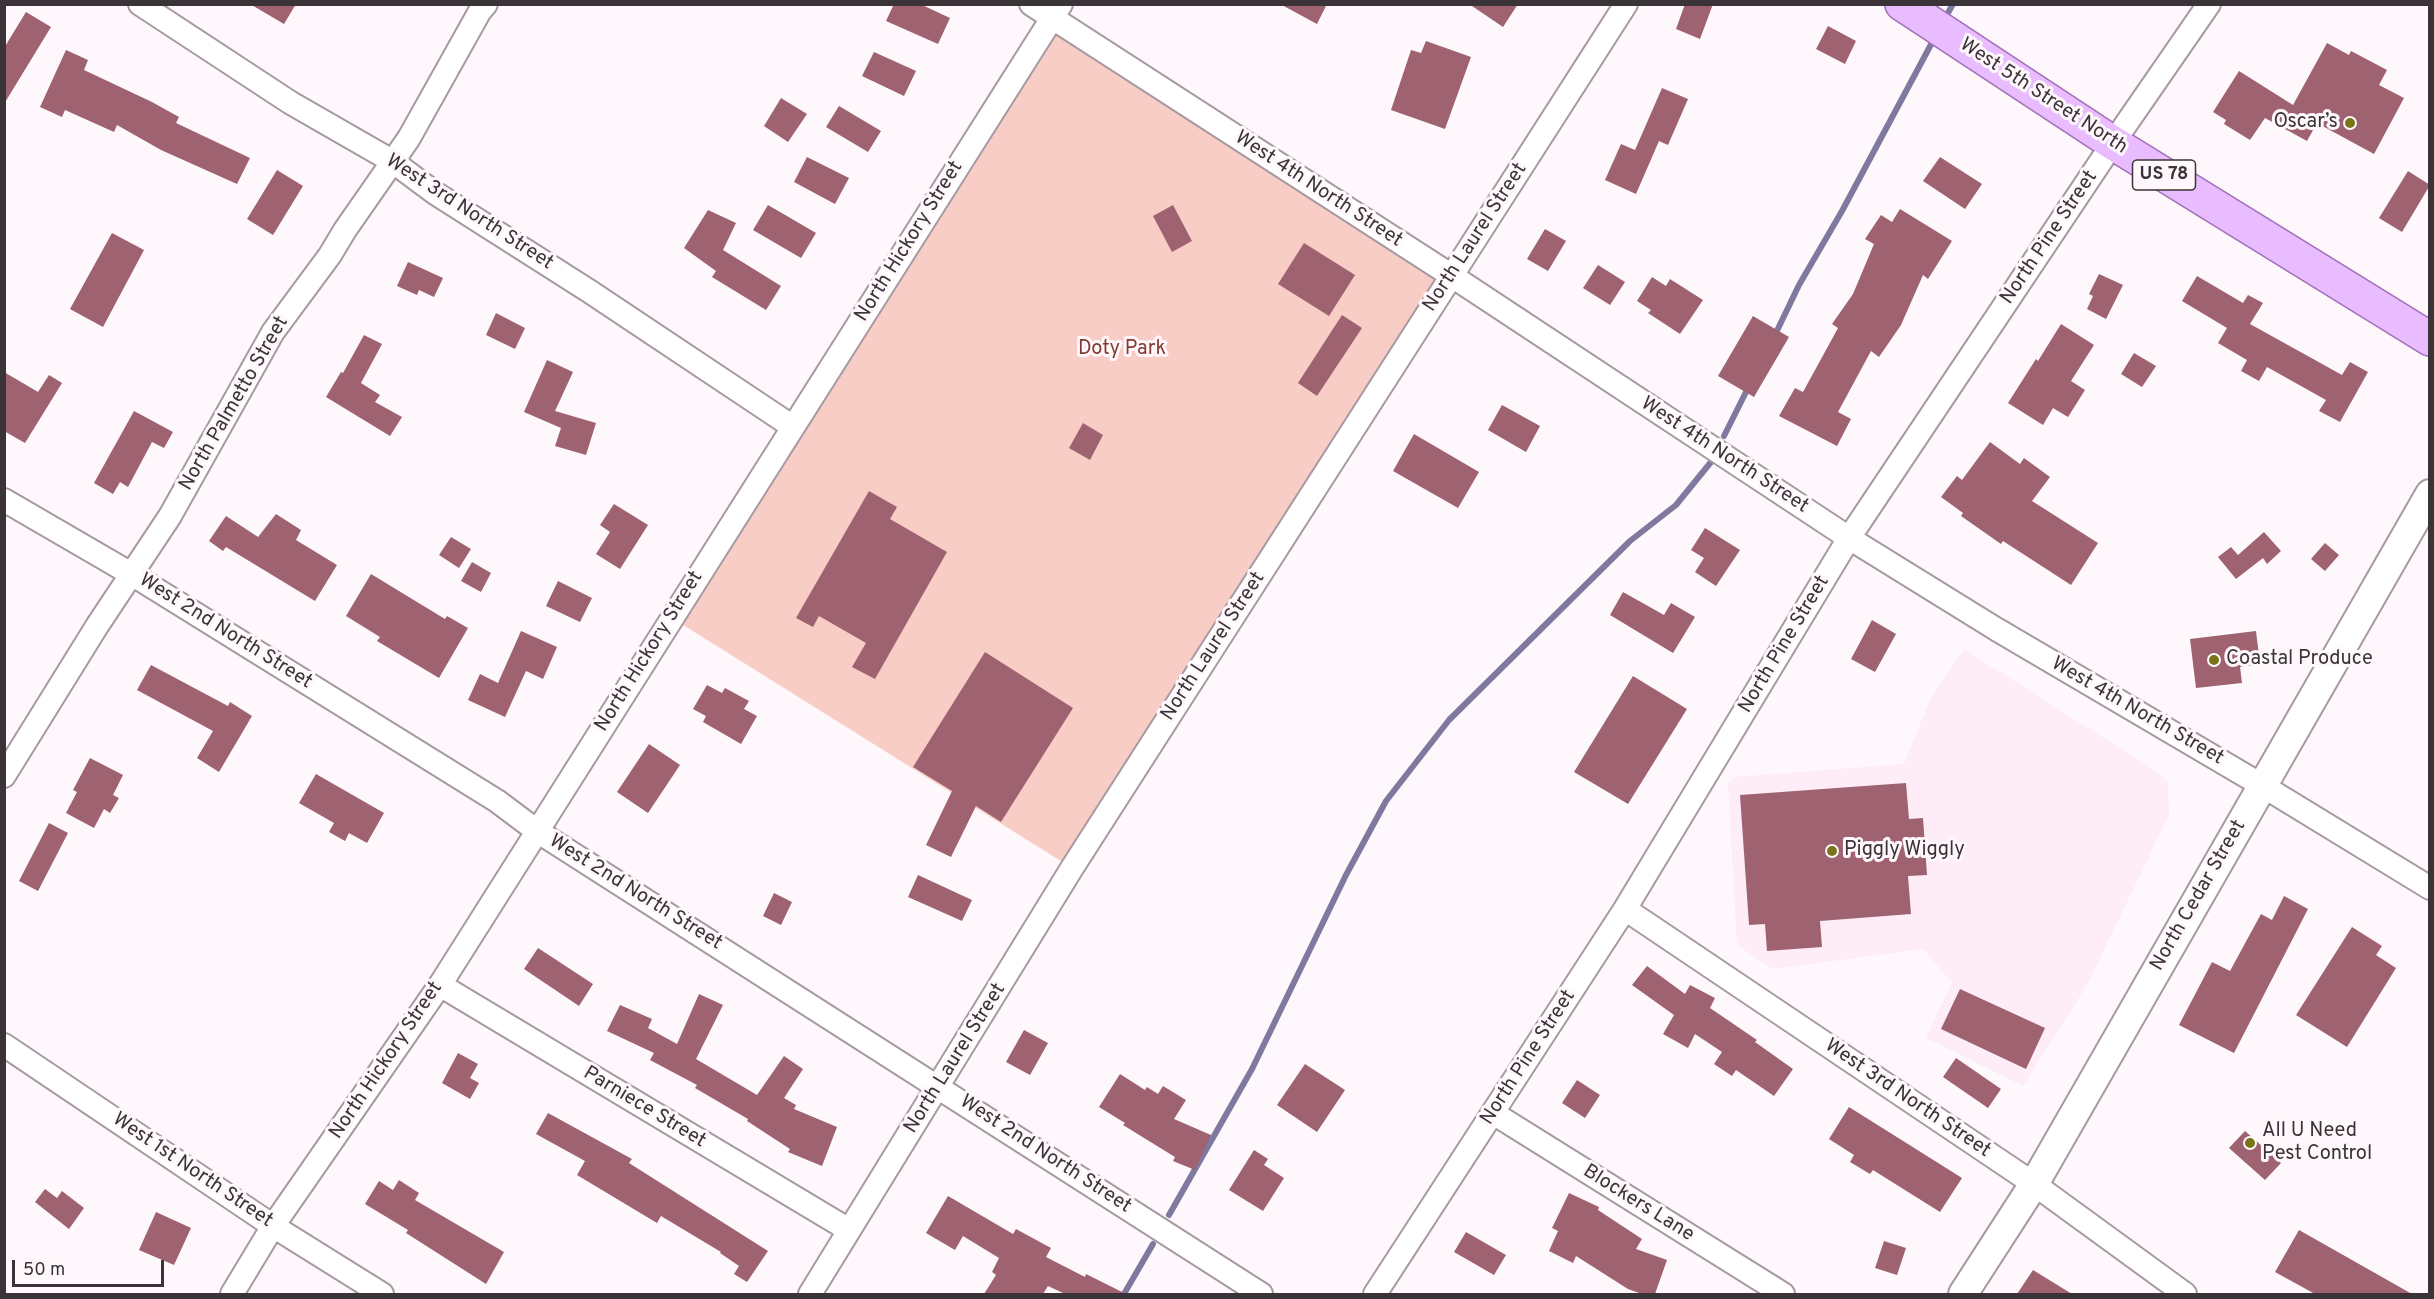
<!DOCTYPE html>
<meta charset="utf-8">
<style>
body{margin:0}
#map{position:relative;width:2434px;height:1299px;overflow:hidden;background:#fef7fb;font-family:Overpass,sans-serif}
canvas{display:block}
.frame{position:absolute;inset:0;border:6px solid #3a3438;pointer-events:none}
.scale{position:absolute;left:12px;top:1260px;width:152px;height:27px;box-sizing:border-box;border:3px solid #3a3438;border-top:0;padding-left:8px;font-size:18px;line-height:21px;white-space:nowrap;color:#3a3438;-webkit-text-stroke:4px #fef7fb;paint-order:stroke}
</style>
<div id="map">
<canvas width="2434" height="1299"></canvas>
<div class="frame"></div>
<div class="scale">50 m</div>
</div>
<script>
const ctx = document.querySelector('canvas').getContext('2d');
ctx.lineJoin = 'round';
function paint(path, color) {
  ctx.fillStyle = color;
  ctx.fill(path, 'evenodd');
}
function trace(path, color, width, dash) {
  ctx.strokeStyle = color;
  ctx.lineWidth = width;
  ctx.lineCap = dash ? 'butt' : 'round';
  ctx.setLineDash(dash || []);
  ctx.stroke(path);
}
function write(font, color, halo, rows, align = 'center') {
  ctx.font = font + ' Overpass,sans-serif';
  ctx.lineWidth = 6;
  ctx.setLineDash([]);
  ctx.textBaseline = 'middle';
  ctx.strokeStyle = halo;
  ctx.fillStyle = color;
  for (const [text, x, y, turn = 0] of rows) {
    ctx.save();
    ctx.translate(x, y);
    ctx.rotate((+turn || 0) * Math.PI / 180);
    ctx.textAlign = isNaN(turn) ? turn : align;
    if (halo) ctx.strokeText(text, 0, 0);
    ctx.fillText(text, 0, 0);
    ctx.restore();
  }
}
paint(new Path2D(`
 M1964 649 2151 768 2168 782 2169 815 2087 985 2023 1086 1926 1038 1952 982 1923 949 1773 969 1737 945 1728 784 1735 777 1904 764 1930 700Z`), '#feecf7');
paint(new Path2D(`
 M1051 19 1452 276 1072 868 672 618Z`), '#f8cdc5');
trace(new Path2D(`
 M1944 20 1953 4
 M1774 337 1799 285 1842 211 1935 37
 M1724 436 1749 386
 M1169 1215 1252 1069 1346 875 1386 801 1449 720 1630 541 1676 505 1711 462
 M1124 1294 1153 1244`), '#7f79a0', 6);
paint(new Path2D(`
 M250 4H296L284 24Z
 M894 4H920L950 18 938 44 886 21Z
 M1280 4H1327L1317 24Z
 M1469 4H1518L1503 27Z
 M1685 4H1713L1700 39 1676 29Z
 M26 12 51 27 4 104V48Z
 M1828 26 1856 41 1845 64 1816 49Z
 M1426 41 1471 57 1445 129 1391 110 1411 50 1421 53Z
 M2327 43 2349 55 2351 51 2387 70 2379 85 2404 98 2374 154 2317 123 2307 141 2265 118 2250 140 2224 124 2226 120 2213 112 2239 71 2293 105Z
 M66 50 88 60 84 70 152 102 179 117 176 123 250 158 237 184 161 150 117 125 114 132 65 110 62 117 40 107Z
 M874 52 916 71 904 96 862 76Z
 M1662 88 1688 99 1668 145 1659 141 1636 194 1605 180 1621 144 1635 150Z
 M781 98 807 114 788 142 764 126Z
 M839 106 881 131 868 152 826 127Z
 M807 157 849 178 835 204 794 182Z
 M1940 157 1982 184 1965 209 1923 181Z
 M277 170 303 186 273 235 247 219Z
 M2408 171 2430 185 2402 232 2379 218Z
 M768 205 816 233 801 258 753 230Z
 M1173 205 1192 241 1172 252 1153 216Z
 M1900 209 1952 241 1928 279 1923 275 1901 325 1879 357 1871 351 1838 412 1851 419 1837 446 1779 416 1795 388 1803 392 1838 328 1832 324 1853 294 1874 244 1865 239 1881 215 1892 222Z
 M708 210 736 223 723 250 781 286 766 310 712 277 716 271 684 248Z
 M1545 229 1566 241 1548 271 1527 259Z
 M112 233 144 250 103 327 70 309Z
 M1304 243 1355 275 1329 316 1278 284Z
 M408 262 443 278 434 297 419 290 417 295 397 286Z
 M1598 265 1625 282 1610 305 1583 288Z
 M2099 274 2123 285 2106 319 2087 309 2093 296 2089 294Z
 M2197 276 2243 303 2248 295 2263 303 2250 324 2342 375 2350 362 2368 372 2340 422 2319 411 2326 400 2267 367 2259 381 2241 371 2247 360 2218 343 2227 328 2182 301Z
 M1652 277 1666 286 1670 279 1703 300 1680 334 1648 313 1651 310 1637 301Z
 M496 313 525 328 515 349 486 335Z
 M1342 315 1362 328 1317 396 1298 383Z
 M1753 316 1789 337 1754 397 1718 376Z
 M2061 324 2094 345 2071 381 2085 390 2068 417 2053 408 2043 425 2008 403 2036 359 2038 361Z
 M364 335 382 344 361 383 380 395 375 402 402 417 390 436 326 397 341 372 343 373Z
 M2134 353 2156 366 2142 387 2121 374Z
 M547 360 573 372 555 411 596 423 586 455 555 446 561 428 524 412Z
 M4 372 38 392 49 375 62 383 25 443 4 431Z
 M1502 405 1540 426 1526 452 1488 430Z
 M134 411 173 432 164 448 152 442 128 487 120 482 113 494 94 483Z
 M1083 423 1103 435 1090 460 1069 448Z
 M1414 434 1479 472 1458 508 1393 471Z
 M1990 442 2020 464 2024 458 2050 477 2032 501 2098 543 2071 585 2003 541 2001 544 1961 516 1963 513 1941 497 1957 476 1962 480Z
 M869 491 897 507 890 519 947 552 875 679 852 667 866 643 819 616 813 627 796 618Z
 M614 504 648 525 620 569 596 554 610 532 600 525Z
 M276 514 301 530 296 540 337 565 315 601 226 547 223 551 209 541 226 516 258 537Z
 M1705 528 1740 550 1716 586 1695 572 1704 558 1691 550Z
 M2264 532 2281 551 2267 564 2263 558 2236 579 2218 557 2231 547 2238 555Z
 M451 537 471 549 459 568 439 555Z
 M2325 543 2339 555 2325 571 2311 559Z
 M472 562 491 573 481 592 461 581Z
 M371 574 445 619 447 616 468 628 439 678 377 641 380 637 346 616Z
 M558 581 592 598 580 622 546 606Z
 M1623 592 1664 615 1671 603 1695 617 1673 653 1610 615Z
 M1872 620 1896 634 1875 672 1851 659Z
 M521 631 557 647 543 679 526 671 505 717 468 700 480 674 498 683Z
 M2256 631 2260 664 2240 667 2242 683 2196 688 2190 639Z
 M985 652 1073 708 1001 822 976 806 951 857 926 845 952 791 913 767Z
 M151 665 228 706 230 702 252 716 219 772 197 758 213 731 137 690Z
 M1633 676 1687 709 1628 804 1574 772Z
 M707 685 722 693 725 688 749 701 744 709 757 716 741 744 703 722 706 716 693 709Z
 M649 744 680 765 648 813 617 792Z
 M90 758 123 775 113 795 119 798 110 813 104 809 94 828 66 813 77 792 73 790Z
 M316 774 384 813 367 843 349 833 345 841 329 832 334 823 299 803Z
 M1906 783 1909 819 1923 818 1927 875 1908 876 1911 914 1820 921 1822 947 1767 951 1765 924 1749 925 1740 795Z
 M49 823 68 833 38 891 19 881Z
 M918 875 972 900 962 921 908 897Z
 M774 893 792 902 781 925 763 916Z
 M2284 896 2308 909 2234 1053 2179 1025 2212 962 2230 971 2261 914 2272 920Z
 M2352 927 2382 946 2376 955 2396 968 2347 1047 2296 1015Z
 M538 948 593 984 579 1006 524 969Z
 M1647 966 1685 994 1690 985 1715 998 1710 1008 1757 1040 1755 1042 1793 1069 1774 1096 1736 1070 1732 1076 1714 1064 1722 1052 1695 1034 1688 1048 1663 1034 1674 1015 1632 985Z
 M1960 989 2045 1028 2026 1069 1941 1029Z
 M699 994 723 1005 696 1059 757 1095 784 1056 803 1069 784 1098 796 1105 794 1109 837 1127 822 1166 788 1152 790 1149 747 1121 748 1119 695 1088 697 1085 650 1060 654 1053 607 1031 620 1005 652 1019 648 1028 677 1044Z
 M1024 1030 1048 1043 1030 1075 1006 1062Z
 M458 1053 478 1064 470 1078 479 1083 470 1099 442 1083Z
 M1956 1058 2001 1089 1988 1108 1943 1077Z
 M1305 1064 1345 1090 1317 1132 1277 1105Z
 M1120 1074 1145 1090 1147 1087 1158 1094 1163 1086 1186 1100 1174 1119 1211 1135 1195 1170 1173 1161 1175 1157 1123 1125 1125 1123 1099 1107Z
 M1577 1080 1600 1095 1585 1118 1562 1103Z
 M1849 1107 1962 1178 1940 1212 1873 1170 1870 1174 1850 1162 1854 1155 1829 1139Z
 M548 1113 632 1159 629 1163 768 1251 747 1282 734 1274 739 1266 720 1253 721 1252 661 1216 657 1223 577 1175 585 1161 536 1134Z
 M2245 1131 2281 1163 2265 1180 2229 1148Z
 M1254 1150 1268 1159 1264 1165 1284 1178 1263 1211 1229 1190Z
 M399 1180 419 1193 415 1200 504 1252 486 1284 406 1233 408 1230 365 1204 379 1181 393 1190Z
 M45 1189 57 1198 62 1191 84 1208 69 1229 35 1202Z
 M1569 1193 1599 1207 1598 1210 1642 1239 1636 1249 1667 1260 1655 1294H1642L1628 1289 1576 1256 1573 1263 1549 1251 1558 1231 1552 1228Z
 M948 1196 1013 1234 1016 1229 1051 1248 1046 1257 1085 1277 1086 1274 1126 1294H1065L1048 1286 1043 1294H984L996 1275 992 1272 999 1258 963 1236 955 1250 926 1233Z
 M156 1212 191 1228 174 1265 139 1250Z
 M2299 1230 2412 1294H2315L2275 1272Z
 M1466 1232 1506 1255 1494 1275 1454 1252Z
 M1884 1241 1906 1248 1897 1275 1875 1268Z
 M2033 1270 2072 1294H2017Z`), '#9e6270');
const minor = new Path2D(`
 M140 4 291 103 392 161 435 193 589 291 793 427
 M1031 4 1452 276 1849 538 1996 629 2263 786 2430 888
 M4 500 133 575 497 801 537 831 1261 1294
 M4 776 97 626 170 516 273 332 330 255 345 230 409 138 480 11 486 4
 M1625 909 2034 1184 2185 1294
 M440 985 849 1230
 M4 1045 273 1226 382 1294
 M1493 1113 1783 1294
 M232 1294 273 1226 440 985 1061 4
 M810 1294 1072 868 1626 4
 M1375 1294 1625 909 1849 538 2113 143 2209 4`);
const tertiary = new Path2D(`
 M1963 1294 2034 1184 2430 494`);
const primary = new Path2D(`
 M1902 4 2113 143 2430 339`);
trace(minor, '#a799a2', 26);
trace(tertiary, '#a799a2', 32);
trace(primary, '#a16fb8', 36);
trace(minor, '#fff', 22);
trace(tertiary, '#fff', 28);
trace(primary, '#e8bcfe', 33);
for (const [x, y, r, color] of [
 [2350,123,6,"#797418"],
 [2214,660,6,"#797418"],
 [1832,851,6,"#797418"],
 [2250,1143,6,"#797418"]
]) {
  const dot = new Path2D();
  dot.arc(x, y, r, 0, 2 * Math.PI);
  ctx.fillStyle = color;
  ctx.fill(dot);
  trace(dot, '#fef7fb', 2);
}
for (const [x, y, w] of [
 [2164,175,63]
]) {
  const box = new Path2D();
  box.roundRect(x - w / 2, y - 15, w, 30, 4.5);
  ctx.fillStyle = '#fef7fb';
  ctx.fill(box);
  trace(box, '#3a3438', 1.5);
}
write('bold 18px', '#3a3438', null, [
 ["US 78",2164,175]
]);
write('20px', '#3a3438', '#fef7fb', [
 ["West 5th Street North",2043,97,33],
 ["West 4th North Street",1318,190,33],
 ["West 3rd North Street",469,213,33],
 ["North Laurel Street",1476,238,-57],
 ["North Pine Street",2050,238,-56],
 ["North Hickory Street",910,242,-58],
 ["North Palmetto Street",235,404,-60],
 ["West 4th North Street",1724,456,33],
 ["West 2nd North Street",225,632,32],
 ["North Pine Street",1785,645,-59],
 ["North Laurel Street",1214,647,-57],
 ["North Hickory Street",650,652,-58],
 ["West 4th North Street",2137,712,30],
 ["West 2nd North Street",635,893,32],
 ["North Cedar Street",2199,896,-60],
 ["North Pine Street",1529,1058,-57],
 ["North Laurel Street",956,1059,-58],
 ["North Hickory Street",387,1061,-56],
 ["West 3rd North Street",1907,1099,34],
 ["Parniece Street",644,1108,31],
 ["West 2nd North Street",1045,1155,33],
 ["West 1st North Street",192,1171,34],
 ["Blockers Lane",1638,1204,32]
]);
write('20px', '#3a3438', '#fef7fb', [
 ["Oscar’s",2338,123,"right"],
 ["Coastal Produce",2226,660],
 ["Piggly Wiggly",1844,851],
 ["All U Need",2262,1132],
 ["Pest Control",2262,1155]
], 'left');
write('20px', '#85382d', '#fef7fb', [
 ["Doty Park",1122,350]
]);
</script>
